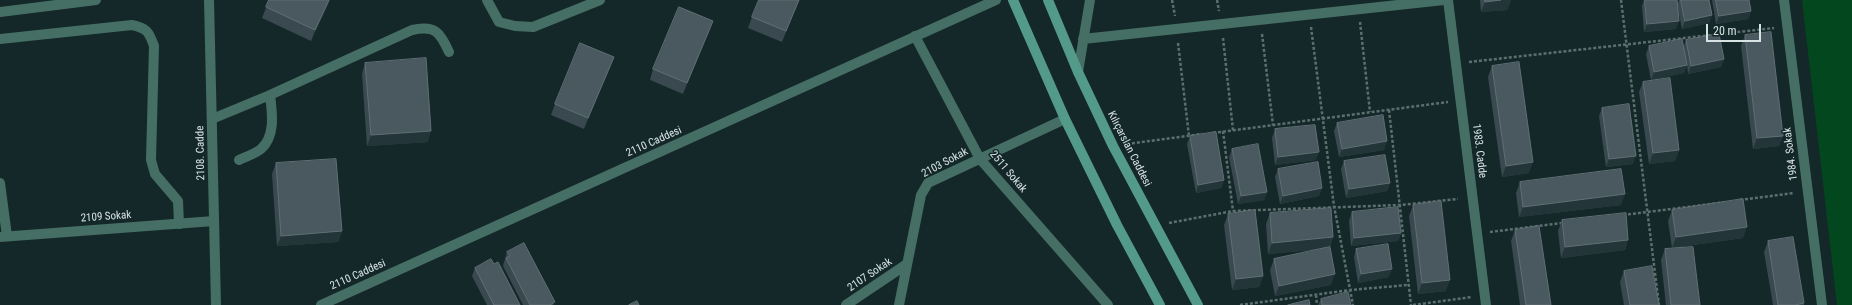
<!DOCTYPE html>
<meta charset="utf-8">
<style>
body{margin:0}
#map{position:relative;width:1852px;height:305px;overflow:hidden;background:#152829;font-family:"Roboto Condensed",sans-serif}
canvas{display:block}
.scale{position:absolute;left:1706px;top:24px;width:55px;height:18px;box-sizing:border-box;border:2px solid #d7e3e3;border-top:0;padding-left:5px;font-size:12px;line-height:14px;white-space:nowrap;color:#d7e3e3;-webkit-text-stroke:3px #152829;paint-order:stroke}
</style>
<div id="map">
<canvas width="1852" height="305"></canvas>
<div class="scale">20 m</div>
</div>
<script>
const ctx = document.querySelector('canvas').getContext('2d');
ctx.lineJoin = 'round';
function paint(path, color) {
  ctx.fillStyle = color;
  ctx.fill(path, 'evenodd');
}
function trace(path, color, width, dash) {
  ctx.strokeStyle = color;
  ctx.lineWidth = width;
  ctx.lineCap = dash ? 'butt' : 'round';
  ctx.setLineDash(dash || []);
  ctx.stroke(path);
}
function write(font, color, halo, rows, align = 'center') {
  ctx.font = font + ' "Roboto Condensed",sans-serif';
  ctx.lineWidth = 3;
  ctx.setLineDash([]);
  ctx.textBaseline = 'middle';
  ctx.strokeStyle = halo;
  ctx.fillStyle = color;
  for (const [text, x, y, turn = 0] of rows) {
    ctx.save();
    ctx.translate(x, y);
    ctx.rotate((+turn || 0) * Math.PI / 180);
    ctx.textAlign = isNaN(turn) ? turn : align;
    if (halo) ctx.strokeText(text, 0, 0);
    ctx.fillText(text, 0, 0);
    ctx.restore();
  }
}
paint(new Path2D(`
 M1802 0H1852V305H1837Z`), '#02471e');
trace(new Path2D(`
 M1172 0 1175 16
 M1217 0 1219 11
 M1621 0 1659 305
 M1360 22 1370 112
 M1311 27 1334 206 1353 305
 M1262 34 1273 125
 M1223 38 1233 130
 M1178 43 1189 136
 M1469 62 1774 28
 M1389 110 1411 305
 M1223 131 1233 211
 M1213 133 1448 102
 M1127 144 1202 134
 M1740 200 1794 193
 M1623 215 1727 202
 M1169 223 1233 211 1400 205 1458 199
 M1490 232 1562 223
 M1316 295 1317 305
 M1240 305 1350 290 1408 285
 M1413 305 1472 297`), '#5d6e6e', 2.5, [3, 2]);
trace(new Path2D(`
 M487 0 499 22 515 26 533 27 600 0
 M0 12 96 0
 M0 39 132 25C147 28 149 32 154 46L151 160 155 174 178 201 179 224
 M212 119 270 95 412 30C435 25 440 32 449 52
 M239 160C245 157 255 154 261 149 276 136 272 112 270 95
 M0 183 7 236`), '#456f64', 10);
trace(new Path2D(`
 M1784 0 1822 305
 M915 36 980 159 1108 305
 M1083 39 1444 0
 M1078 72 1090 0
 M0 237 214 221
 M846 305 907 264
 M899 305 921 195 928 183 1065 119`), '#456f64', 10);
trace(new Path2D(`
 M209 0 216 305
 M1448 0 1486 305
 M321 305 996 0`), '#456f64', 10);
trace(new Path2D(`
 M1013 0 1065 119 1117 225 1160 305
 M1048 0 1078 72 1113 146 1198 305`), '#549a89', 10);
paint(new Path2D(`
 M269 0H330L311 41 262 18Z
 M799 0 782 42 748 28 752 17Z
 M1480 0H1511L1507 10 1481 12Z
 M1644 0H1677L1678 3 1679 0H1709L1712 15 1709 23 1682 29 1678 9 1676 29 1644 32 1642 6Z
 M1712 0H1749L1751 11 1748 19 1716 24Z
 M713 21 683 94 650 80 653 69Z
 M1745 35 1783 136 1779 146 1753 149 1741 46Z
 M1686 40 1724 59 1721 67 1688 74 1687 65 1684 73 1651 80 1646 54 1649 46 1683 48Z
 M614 57 584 129 551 115 555 104Z
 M365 63 428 142 367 146 362 74Z
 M1492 66 1529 173 1502 177 1488 77Z
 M1643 82 1679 150 1675 161 1649 164 1639 92Z
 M1602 108 1633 164 1606 167 1599 116Z
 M1337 123 1384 150 1339 157 1334 131Z
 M1275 129 1316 160 1275 165 1272 138Z
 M1190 136 1224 180 1221 188 1196 193 1187 144Z
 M1232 149 1267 192 1264 200 1238 204 1229 157Z
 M1344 161 1390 183 1387 191 1346 198 1341 169Z
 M276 163 342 231 338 242 277 246 272 174Z
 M1278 169 1322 188 1319 196 1280 204 1275 177Z
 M1520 182 1621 205 1519 217 1516 193Z
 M1413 205 1446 291 1418 294 1409 216Z
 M1672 210 1743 238 1672 248 1668 221Z
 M1352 212 1401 233 1398 241 1351 246 1349 221Z
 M1270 213 1333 237 1330 247 1331 285 1275 296 1270 270 1274 259 1323 249 1268 254 1266 224Z
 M1228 214 1263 276 1259 287 1232 290 1224 225Z
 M1562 220 1628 240 1625 250 1561 258 1558 231Z
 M1515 230 1551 305H1520L1511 241Z
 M1768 241 1804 303V305H1773L1764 252Z
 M1356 249 1389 277 1358 283 1354 257Z
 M1665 249 1700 305H1666L1661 260Z
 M507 252 554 305H523L503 266Z
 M494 264 520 305H487L472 276 475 268Z
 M1624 271 1659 305H1624L1620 282Z
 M1321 299 1351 305H1318Z`), '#39494f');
paint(new Path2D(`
 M329 0H330L311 41 315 30Z
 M1501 0H1511L1507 10 1481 12 1485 2Z
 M1751 11 1748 19 1716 24 1719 16Z
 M1712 15 1709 23 1682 29 1685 21Z
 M713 21 709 32 683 94 687 83Z
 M1679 21 1676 29 1644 32 1647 24Z
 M614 57 610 68 584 129 588 118Z
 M1724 59 1721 67 1688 74 1691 66Z
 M1687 65 1684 73 1651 80 1654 72Z
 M431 131 428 142 367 146 371 135Z
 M1783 136 1779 146 1753 149 1757 138Z
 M1387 141 1384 150 1339 157 1342 149Z
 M1679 150 1675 161 1649 164 1653 153Z
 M1319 152 1316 160 1275 165 1278 157Z
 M1636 156 1633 164 1606 167 1609 159Z
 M1533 162 1529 173 1502 177 1506 166Z
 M1224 180 1221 188 1196 193 1198 185Z
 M1390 183 1387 191 1346 198 1349 189Z
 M1322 188 1319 196 1280 204 1283 196Z
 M1267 192 1264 200 1238 204 1241 196Z
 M1625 194 1621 205 1519 217 1523 207Z
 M1747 227 1743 238 1672 248 1676 237Z
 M342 231 338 242 277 246 281 236Z
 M1401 233 1398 241 1351 246 1354 238Z
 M1333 237 1329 248 1268 254 1272 243Z
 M1628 240 1625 250 1561 258 1565 247Z
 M1392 269 1389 277 1358 283 1361 274Z
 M1335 274 1331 285 1275 296 1279 286Z
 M1263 276 1259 287 1232 290 1236 279Z
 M1450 280 1446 291 1418 294 1422 283Z`), '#233539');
const building = new Path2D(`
 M269 0H329L315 30 266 7Z
 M759 0H799L786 31 752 17Z
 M1485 0H1501L1485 2Z
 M1645 0H1677L1679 21 1647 24Z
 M1681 0H1709L1712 15 1685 21Z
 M1716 0H1749L1751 11 1719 16Z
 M679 7 713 21 687 83 653 69Z
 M1771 32 1783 136 1757 138 1745 35Z
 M1719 34 1724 59 1691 66 1686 40Z
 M1682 39 1687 65 1654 72 1649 46Z
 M580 43 614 57 588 118 555 104Z
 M426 58 431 131 371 135 365 63Z
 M1519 62 1533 162 1506 166 1492 66Z
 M1670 78 1679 150 1653 153 1643 82Z
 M1629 104 1636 156 1609 159 1602 108Z
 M1383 115 1387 141 1342 149 1337 123Z
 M1315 125 1319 152 1278 157 1275 129Z
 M1216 132 1224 180 1198 185 1190 136Z
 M1258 144 1267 192 1241 196 1232 149Z
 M1385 155 1390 183 1349 189 1344 161Z
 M336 159 342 231 281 236 276 163Z
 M1318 162 1322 188 1283 196 1278 169Z
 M1621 169 1625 194 1523 207 1520 182Z
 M1743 199 1747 227 1676 237 1672 210Z
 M1441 201 1450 280 1422 283 1413 205Z
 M1398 207 1401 233 1354 238 1352 212Z
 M1331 208 1333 237 1272 243 1270 213Z
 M1255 210 1263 276 1236 279 1228 214Z
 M1626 213 1628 240 1565 247 1562 220Z
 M1539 226 1551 305H1526L1515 230Z
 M1793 237 1804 303 1795 305H1778L1768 241Z
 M524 243 555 302 550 305H530L506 258 510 256 507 252Z
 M1388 244 1392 269 1361 274 1356 249Z
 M1330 247 1335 274 1279 286 1274 259Z
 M1693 247 1700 305H1671L1665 249Z
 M491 259 494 264 498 262 520 305H494L475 268Z
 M1652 266 1659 305H1630L1624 271Z
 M1348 292 1351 305H1322L1321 299Z
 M1309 300 1310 305H1288Z
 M637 301 639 305H629Z`);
paint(building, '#4a595f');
trace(building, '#606f74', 1);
write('11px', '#d7e3e3', '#152829', [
 ["2110 Caddesi",654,142,-24],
 ["Kılıçarslan Caddesi",1129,149,63],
 ["1983. Cadde",1479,151,83],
 ["2108. Cadde",201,153,-91],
 ["1984. Sokak",1791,154,-97],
 ["2103 Sokak",945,163,-28],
 ["2511 Sokak",1008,172,50],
 ["2109 Sokak",106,217,-4],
 ["2110 Caddesi",358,275,-24],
 ["2107 Sokak",870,275,-34]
]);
</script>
